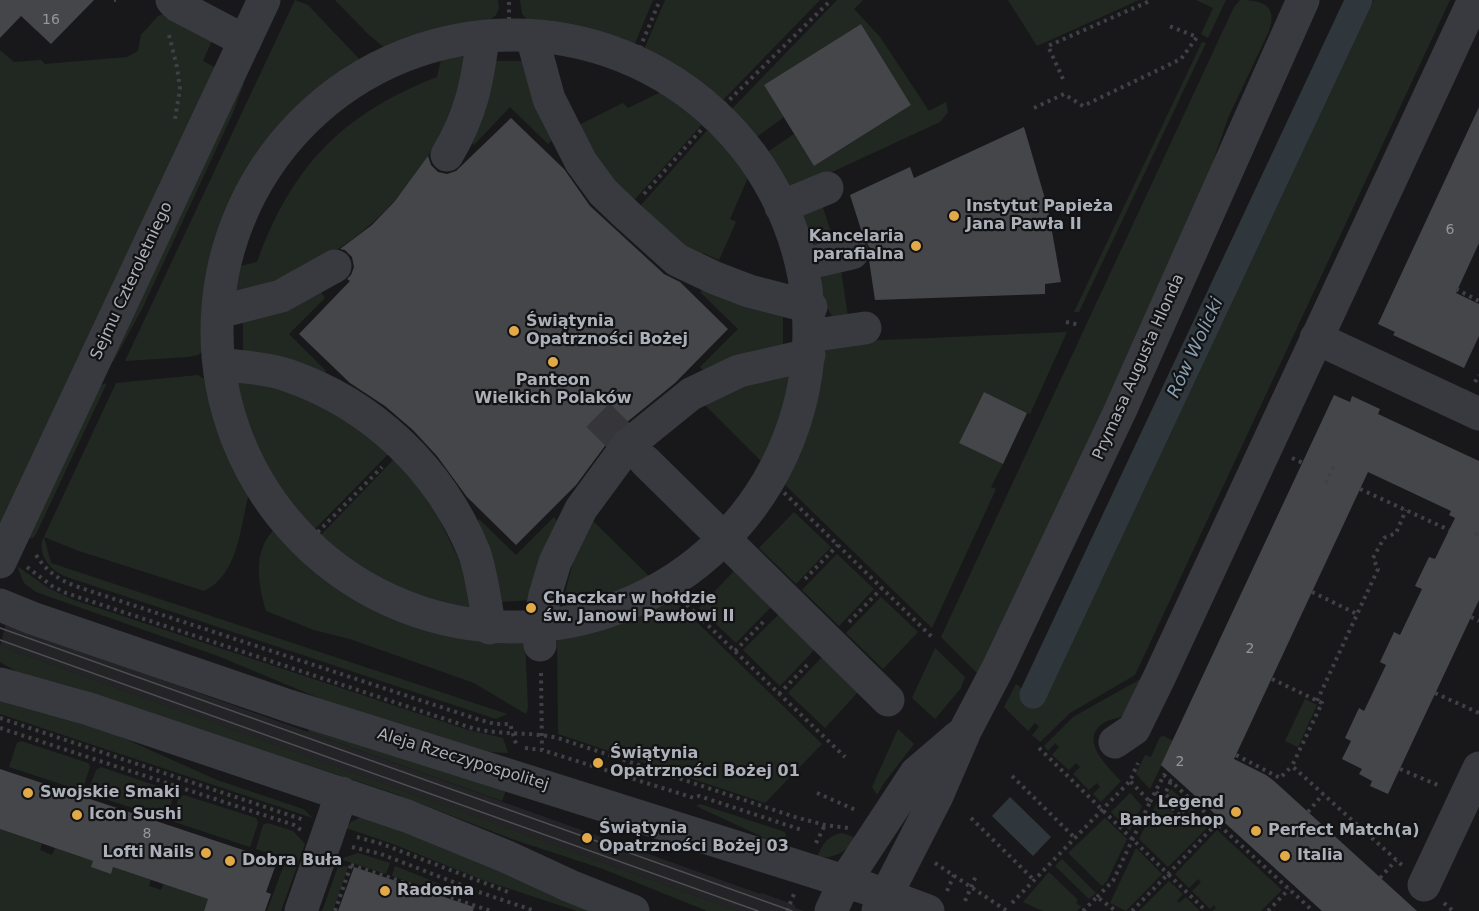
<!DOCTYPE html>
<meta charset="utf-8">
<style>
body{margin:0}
canvas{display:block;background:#18181a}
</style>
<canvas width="1479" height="911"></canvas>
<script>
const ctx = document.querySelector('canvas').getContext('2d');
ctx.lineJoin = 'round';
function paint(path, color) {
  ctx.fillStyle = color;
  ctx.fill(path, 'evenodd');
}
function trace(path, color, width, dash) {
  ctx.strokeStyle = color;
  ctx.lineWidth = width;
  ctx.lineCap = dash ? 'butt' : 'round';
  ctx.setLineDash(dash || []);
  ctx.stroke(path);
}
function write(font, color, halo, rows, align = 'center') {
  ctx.font = font + ' "DejaVu Sans",sans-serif';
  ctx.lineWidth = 4.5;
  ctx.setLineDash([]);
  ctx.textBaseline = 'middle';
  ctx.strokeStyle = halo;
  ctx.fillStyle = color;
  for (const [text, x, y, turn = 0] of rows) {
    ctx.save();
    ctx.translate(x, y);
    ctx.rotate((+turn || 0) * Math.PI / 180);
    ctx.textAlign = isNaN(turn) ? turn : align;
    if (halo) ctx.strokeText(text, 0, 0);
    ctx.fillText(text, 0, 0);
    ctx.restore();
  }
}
paint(new Path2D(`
 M6 624 760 894 762 893 795 905V908L804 911H738L509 829 0 646Z`), '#242427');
paint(new Path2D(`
 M295 0 308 5 363 63C292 106 233 176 214 258 207 288 205 319 206 349L198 355 188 357 125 361Z
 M335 0H498L499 8 496 15 483 26 447 31 387 50 368 34Z
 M520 0H653L633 48 581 31 532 24 522 14Z
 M665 0H820L720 103 688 78 643 52Z
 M837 0H863L854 9 880 37 929 111 946 102 948 112 940 122 806 184 791 187 786 184 767 156 769 151 794 134 814 166 911 105 861 24 764 85 784 117 758 136 751 137 729 112Z
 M1008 0H1139L1037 46Z
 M1196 0H1226L1208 38 1201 34 1213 8Z
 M1240 0C1262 0 1278 5 1269 31L1228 118 1196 210 1161 287 978 674 941 637 1234 7Z
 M1374 0H1450L1135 675 1070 713 1040 742 1032 735 1039 727 1035 723 1028 731 1004 707 1016 684 1026 692 1046 699Z
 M164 14 214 36 203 61 218 69 0 528V50L14 62 41 60 45 64 127 57 138 51 141 35 158 16Z
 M1202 42 1206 43 1079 312H1074Z
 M467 51C464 64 462 78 458 91 423 196 340 271 231 292L236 267 257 262C292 166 342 114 437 77L442 56Z
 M493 61H526L553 139 548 144 510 107 474 145 469 140Z
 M239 81 244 83 232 115 142 309 113 362 109 359Z
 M663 91 704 122 629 206 614 191 577 126 623 103 628 108Z
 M710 127 720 138 749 175 730 219 736 222 719 260 703 253 698 258 635 212Z
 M820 199 837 250 816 255 803 215Z
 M840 263 848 317 832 316 826 306 818 268Z
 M704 287 783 312V345L704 371 700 367 738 329 700 292Z
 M321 292 325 298 289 334 326 371 322 376 243 351V318Z
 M1067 332 1030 414 984 392 959 443 1003 464 991 487 996 489 932 628 781 481C803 441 813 400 821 356L824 350 838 342Z
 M795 371C788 403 780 435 764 464L704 404 732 389Z
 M198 375 209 382 210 393 232 460 250 490C240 523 240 574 204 591L79 551 44 537 51 563 507 714 496 719 67 577C52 571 39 558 42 541L116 383Z
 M233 378 275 387 327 408 391 451 312 532C270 487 244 440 233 378Z
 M107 383 36 534 33 538 28 539 99 386Z
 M397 456 431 491 441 523 461 564 473 613C407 597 371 583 318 538Z
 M794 512 831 547 796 584 759 548Z
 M554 517 558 522 534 600 500 602 474 524 479 519 516 555Z
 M591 519 652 579 608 600 561 612C568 580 575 547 591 519Z
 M276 528C337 602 429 642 525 641L528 708 526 714 474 683 350 639 314 630 266 611C258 583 252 549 276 528Z
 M837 554 874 589 839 626 802 590Z
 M17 566 48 588 74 600 468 730 503 738 508 753 489 752 470 747 333 704 218 656 36 592 24 583Z
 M734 571 771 607 736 643 699 608Z
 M669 595 822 744 765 803 558 734 557 635C597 631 635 616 669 595Z
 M881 597 918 632 883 669 846 633Z
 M779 614 815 649 780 686 743 650Z
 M0 646 738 911H707L603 869 512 839 393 793 76 688 17 672 0 662Z
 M935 648 965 677 961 688 935 719 912 698Z
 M823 656 858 692 825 728 788 693Z
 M1144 677 1124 716C1118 718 1111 719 1105 722 1077 739 1108 767 1121 781L1101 802 1093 794 1100 787 1097 783 1089 790 1073 774 1080 767 1076 763 1069 770 1052 755 1059 747 1055 743 1048 751 1044 746 1073 717Z
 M1305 699 1317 705 1298 747 1285 741Z
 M0 701 112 733 217 780 303 809 313 818 0 714Z
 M309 728 506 790 502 801 308 732Z
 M898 729 914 744 884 783 877 795 872 787Z
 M1164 736 1173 741 1150 789 1136 774 1145 755 1151 757 1160 737Z
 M21 741 88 763 90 767 82 791 9 767 17 743Z
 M101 767 172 791 174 795 166 819 87 793 96 770Z
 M1171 789 1210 825 1168 867 1139 839 1159 799 1188 827 1196 820 1168 793Z
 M1130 793 1142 806 1130 831 1111 812Z
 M184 795 256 818 258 823 250 847 172 821 179 797Z
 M700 804 785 832 786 836 782 846 696 806Z
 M359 818H367L410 833 505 872 552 896 591 911H577L483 880 393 844 346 828 351 822Z
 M1105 818 1127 839 1107 881 1102 886 1068 853Z
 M268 823 293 831 305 844 281 911H267L286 859 256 849 263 825Z
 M0 829 42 844 40 850 52 855 55 848 93 861 111 873 113 867 151 880 149 886 161 890 164 883 208 899 204 911H0Z
 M1217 830 1282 890 1261 911H1212L1216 908 1214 905 1210 909 1192 891 1201 882 1198 879 1189 888 1175 874Z
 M842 833 856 838C847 852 834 859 817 857 823 844 827 836 842 833Z
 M1136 848 1162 874 1126 911 1110 903Z
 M358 853 390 863 386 874 340 859Z
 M1062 859 1096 893 1089 899 1055 866Z
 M339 864 348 867 333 911H322Z
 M395 866 445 886 443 893 392 876Z
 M1049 872 1078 900 1076 903 1080 906 1083 905 1077 911H1043L1023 902Z
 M1169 881 1183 894 1177 901 1179 903 1186 897 1200 911H1139Z`), '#202821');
paint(new Path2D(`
 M1010 797 1051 837 1033 856 992 816Z`), '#2f373d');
trace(new Path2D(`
 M1033 695 1359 0`), '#2f373d', 27);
paint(new Path2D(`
 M0 0H94L51 44 21 16 0 38Z
 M861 24 911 105 814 166 764 85Z
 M1479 107V243L1456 293 1479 304V336L1464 368 1393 335 1395 332 1378 324Z
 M511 118 564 169 590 206 664 274 680 282 728 329 675 383 616 431 576 485 516 545 467 497 437 456 413 430 385 406 350 383 299 334 350 281 347 279 351 275 354 267 352 257 345 250 340 249 372 225 395 201 428 156 431 165 438 172 447 174 456 171Z
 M1024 127 1048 209 1061 282 1045 284V294L875 300 869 260 870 248 864 239 850 195 910 167 914 178Z
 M984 392 1027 413 1003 464 959 443Z
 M1334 395 1350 402 1352 396 1380 409 1378 414 1479 461V600L1388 794 1370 786 1372 781 1359 774 1362 769 1342 759 1351 741 1345 738 1359 708 1364 711 1386 665 1380 662 1394 632 1400 635 1422 589 1415 586 1429 557 1435 559 1455 518 1449 515 1451 511 1368 472 1234 759 1266 775 1274 781 1417 911H1322L1161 765Z
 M0 769 249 852 247 857 275 867 266 892 271 894 265 911H204L208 899 113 867 111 874 91 867 93 861 0 829Z
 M354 867 474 907 473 911H338Z`), '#45464a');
trace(new Path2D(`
 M598 415 621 438`), '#36363a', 33, [33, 16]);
trace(new Path2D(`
 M114 0H116
 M509 20V0
 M169 35 177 67 180 89 175 119
 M634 62 660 0
 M1063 79 1048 46 1152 0
 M1034 108 1064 94 1083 106 1181 59 1197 37 1169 26
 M644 194 716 113 831 0
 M1456 289 1479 301
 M1066 322 1080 325
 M1475 382 1479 375
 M1292 458 1303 463
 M768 477 934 639
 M1326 483 1335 463
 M1360 489 1449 530
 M1476 535 1479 529
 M307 543 382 467
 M36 555C47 572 59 580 78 587L477 719 495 724H510L517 747
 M27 567 52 586 66 593 469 727C499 736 528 731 558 738L795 817 825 825 848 828
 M805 579 838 545
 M665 584 845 757
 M1312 592 1357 614
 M1471 617 1479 621
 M849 622 882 588
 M735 651 766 619
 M541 673 542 750
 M1272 679 1322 703 1292 766 1403 866
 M1435 693 1479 713
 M779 694 810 662
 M1317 701 1378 569 1373 558 1384 538 1396 533 1406 510
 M0 718 304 820
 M0 728 294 825 301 830
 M525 748 542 750 694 798 699 796 802 830
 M1039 748 1168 874 1217 823
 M1236 755 1280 778 1292 766
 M1400 769 1440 786
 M1012 776 1075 838
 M1156 792 1188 823 1192 819 1165 794 1171 781
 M817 793 858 811
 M1150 802 1164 775 1313 911
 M1308 812 1323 794
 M971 818 1034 880
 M357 837 382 844 508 892
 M816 843 825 825
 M352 847 381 854 479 892 535 911
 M935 863 1007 911
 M351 865 491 911
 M1380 878 1396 860
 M947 891 954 875
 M1097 897 1113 881 1150 802 1130 781
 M965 901 976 876
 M1012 903 1130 781 1138 763
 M1444 903 1453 911
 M335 911 351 865H350
 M787 911 794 894
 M1083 911 1097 897 1116 911
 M1132 911 1168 874 1206 911
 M1268 911 1289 889`), '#404146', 4, [3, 4.5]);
trace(new Path2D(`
 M172 0 178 6 245 41
 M217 331a296 296 0 1 1 592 0a296 296 0 1 1-592 0Z
 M532 37 549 99 581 162 603 192 626 214 677 260 715 278 749 291 811 307
 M447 155C471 115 477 84 483 38
 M781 207 827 188
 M804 264 852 253
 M219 312 281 296 335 266
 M809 336 865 328
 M1316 338 1479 414
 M220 364C241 367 266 368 287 375 372 404 440 469 474 552 482 573 485 605 490 628
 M645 461 888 700
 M0 562 264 0
 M0 605 32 618 289 706 866 888 928 911
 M540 645 539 626 545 595 555 562 581 509 628 445 691 394 739 371 809 355
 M0 684 89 709 407 816 505 856 570 886 633 911
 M1115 742 1134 729 1159 678 1474 0
 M1424 885 1479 768
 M301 911 342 793
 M831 911 845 881 916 773 958 737
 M878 911 937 796 966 729 998 668 1120 411 1303 0`), '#393a3f', 33);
trace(new Path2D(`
 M0 628 792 911
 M0 640 758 911`), '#4d4f53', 1.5);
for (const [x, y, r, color] of [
 [954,216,6,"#e2a948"],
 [916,246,6,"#e2a948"],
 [514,331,6,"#e2a948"],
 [553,362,6,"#e2a948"],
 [531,608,6,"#e2a948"],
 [598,763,6,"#e2a948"],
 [28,793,6,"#e2a948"],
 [1236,812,6,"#e2a948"],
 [77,815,6,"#e2a948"],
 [1256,831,6,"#e2a948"],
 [587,838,6,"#e2a948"],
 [206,853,6,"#e2a948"],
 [1285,856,6,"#e2a948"],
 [230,861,6,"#e2a948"],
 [385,891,6,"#e2a948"]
]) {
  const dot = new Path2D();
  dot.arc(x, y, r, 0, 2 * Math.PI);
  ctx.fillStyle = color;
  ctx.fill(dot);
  trace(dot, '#131315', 2);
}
write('14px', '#92969d', null, [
 ["16",51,20],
 ["6",1450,230],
 ["2",1250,649],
 ["2",1180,762],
 ["8",147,834]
]);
write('bold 16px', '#acb0b9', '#131315', [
 ["Instytut Papieża",966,207],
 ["Jana Pawła II",966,225],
 ["Kancelaria",904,237,"right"],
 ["parafialna",904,255,"right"],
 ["Świątynia",526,322],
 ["Opatrzności Bożej",526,340],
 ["Panteon",553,381,"center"],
 ["Wielkich Polaków",553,399,"center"],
 ["Chaczkar w hołdzie",543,599],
 ["św. Janowi Pawłowi II",543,617],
 ["Świątynia",610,754],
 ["Opatrzności Bożej 01",610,772],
 ["Swojskie Smaki",40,793],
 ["Legend",1224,803,"right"],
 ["Barbershop",1224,821,"right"],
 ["Icon Sushi",89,815],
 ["Świątynia",599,829],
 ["Opatrzności Bożej 03",599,847],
 ["Perfect Match(a)",1268,831],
 ["Lofti Nails",194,853,"right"],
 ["Italia",1297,856],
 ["Dobra Buła",242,861],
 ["Radosna",397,891]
], 'left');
write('16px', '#acb0b9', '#131315', [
 ["Sejmu Czteroletniego",132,281,-65],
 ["Prymasa Augusta Hlonda",1139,367,-66],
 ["Aleja Rzeczypospolitej",463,760,17]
]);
write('italic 18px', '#869eb0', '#131315', [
 ["Rów Wolicki",1196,348,-65]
]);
</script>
